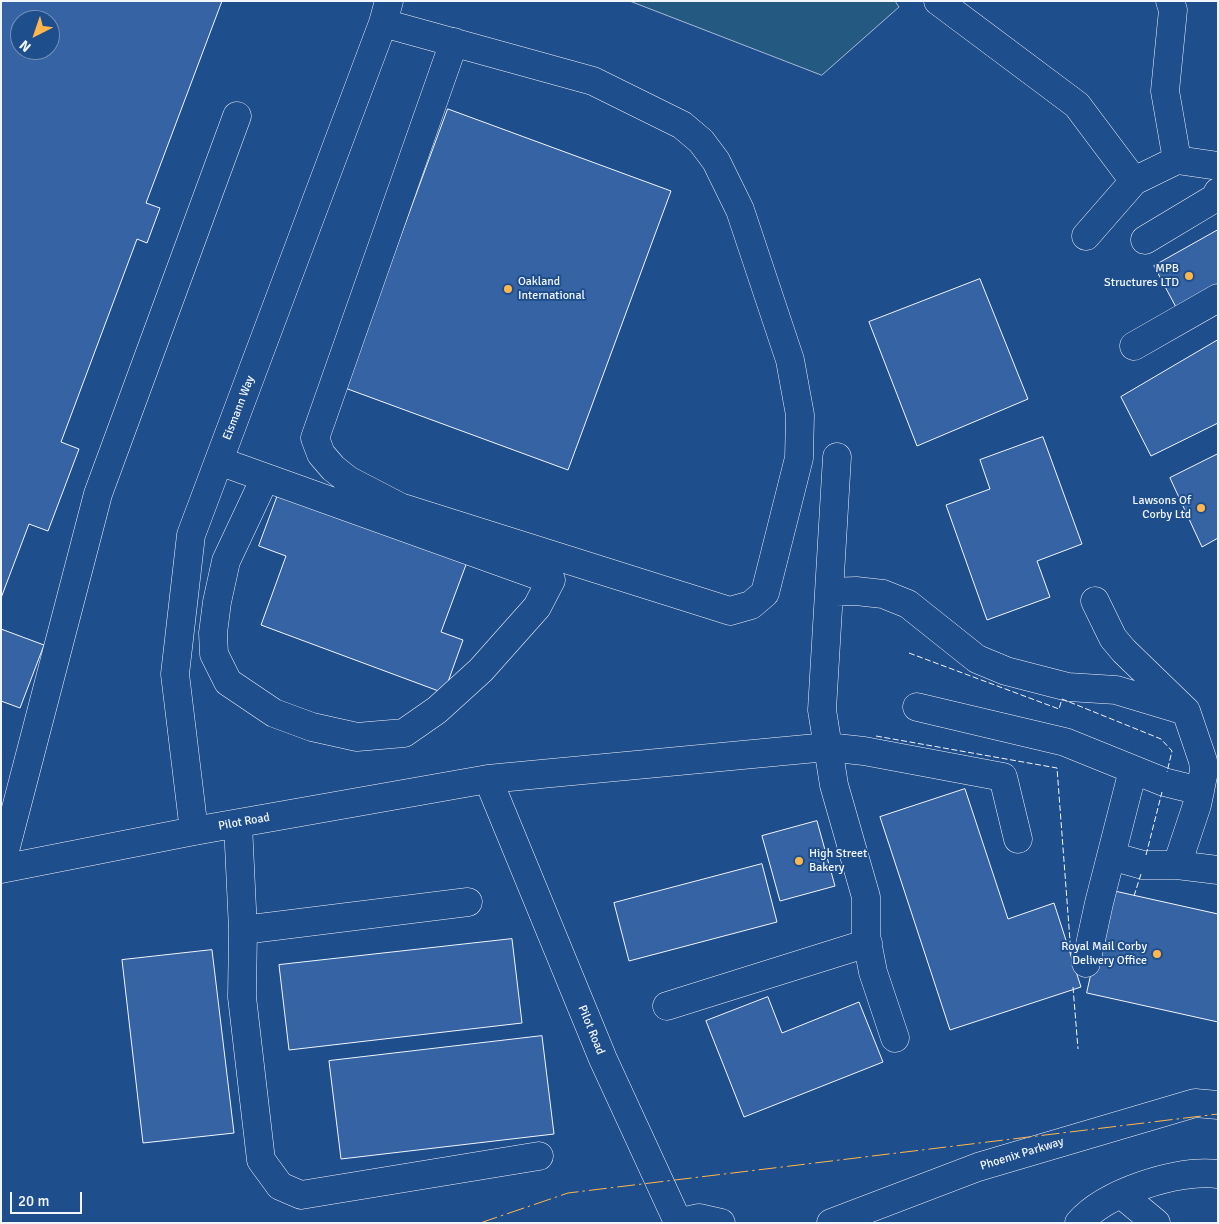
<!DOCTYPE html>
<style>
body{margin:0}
#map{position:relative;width:1219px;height:1224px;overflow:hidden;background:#1f4e8c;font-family:Signika,sans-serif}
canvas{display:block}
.frame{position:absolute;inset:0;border:2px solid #f2f6ff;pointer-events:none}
.north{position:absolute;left:10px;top:10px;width:50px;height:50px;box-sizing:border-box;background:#1f4e8c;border:1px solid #7391ba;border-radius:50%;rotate:221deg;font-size:14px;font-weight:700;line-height:20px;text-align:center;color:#f2f6ff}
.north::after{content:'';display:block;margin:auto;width:18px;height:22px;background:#ffb74d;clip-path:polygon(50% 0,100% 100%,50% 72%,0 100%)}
.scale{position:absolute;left:10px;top:1192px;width:72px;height:22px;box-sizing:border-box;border:2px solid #f2f6ff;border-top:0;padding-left:6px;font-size:15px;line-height:18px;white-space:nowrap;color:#f2f6ff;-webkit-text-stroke:4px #1f4e8c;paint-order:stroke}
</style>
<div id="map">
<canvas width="1219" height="1224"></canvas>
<div class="frame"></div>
<div class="north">N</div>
<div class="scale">20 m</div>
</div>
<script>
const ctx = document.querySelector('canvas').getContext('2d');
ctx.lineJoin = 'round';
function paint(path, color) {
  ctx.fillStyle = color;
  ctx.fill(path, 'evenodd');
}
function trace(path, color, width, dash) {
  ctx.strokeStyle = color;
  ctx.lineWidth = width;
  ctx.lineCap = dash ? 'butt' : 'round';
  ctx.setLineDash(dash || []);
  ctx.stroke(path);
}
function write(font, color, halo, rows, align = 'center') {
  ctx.font = font + ' Signika,sans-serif';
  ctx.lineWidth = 4;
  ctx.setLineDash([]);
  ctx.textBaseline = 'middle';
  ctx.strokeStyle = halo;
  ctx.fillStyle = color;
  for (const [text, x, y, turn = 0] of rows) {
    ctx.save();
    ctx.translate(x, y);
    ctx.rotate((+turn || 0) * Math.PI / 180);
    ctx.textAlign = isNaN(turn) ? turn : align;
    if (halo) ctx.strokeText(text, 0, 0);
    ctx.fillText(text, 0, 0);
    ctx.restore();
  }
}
const green = new Path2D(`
 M630 1H895L899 7 822 75Z`);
paint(green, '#245a82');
trace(green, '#a8bbd7', 1);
const building = new Path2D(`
 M1 1H222L146 203 160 208 147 243 137 239 61 442 79 449 48 531 29 524 1 598ZM20 20H50V50H20Z
 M448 109 671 191 568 470 345 388Z
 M1218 230V287L1177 309 1154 266Z
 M980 279 1028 399 917 446 869 322Z
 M1218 340V423L1151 456 1121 397Z
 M1043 437 1082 544 1037 561 1050 597 987 620 946 505 990 489 980 460Z
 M1218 454V538L1202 547 1170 478Z
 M279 492 467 562 441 632 463 640 444 693 261 625 286 556 259 546Z
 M1 629 44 645 20 708 1 701Z
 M965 789 1008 919 1054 903 1081 987 950 1030 880 817Z
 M817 821 835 886 780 901 762 836Z
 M762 864 777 922 629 961 614 903Z
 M1110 890 1218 914V1022L1087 993Z
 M512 939 522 1023 289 1050 279 965Z
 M212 950 234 1133 143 1143 122 960Z
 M768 997 782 1033 859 1002 883 1062 744 1117 706 1021Z
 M542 1036 554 1134 341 1159 329 1061Z`);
paint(building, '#3563a3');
trace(building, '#f2f6ff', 1);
const minor = new Path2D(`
 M938 1 1077 105 1134 181
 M1170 1 1173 10 1165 91 1177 160
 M383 23 593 81 682 125 701 141 716 161 740 210 790 360 800 415 799 458 765 593 751 605 730 611 400 507 348 480 333 468 321 454 315 438 454 42
 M1086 236 1134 181 1177 160 1218 166
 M1145 240 1215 198 1218 192
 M1134 346 1218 298
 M837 457 822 710 834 785 866 897V936L873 972 895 1038
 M219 461 551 580 537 607 481 670 437 710 404 733 357 737 312 727 274 713 228 682 214 654 213 633 217 602 226 561 265 478
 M829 592 856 591 883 594 908 604 977 659 1006 671 1068 687 1116 690 1186 711
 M1095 601 1113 638 1124 651 1186 711 1203 761 1204 771 1197 805 1177 865H1143L1111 856
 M917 707 1065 742 1164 782 1200 791
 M488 779 827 747 864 751 1003 777 1018 839
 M238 824 243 930 242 997 261 1160 280 1186 301 1195 539 1156
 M194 831 175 674 191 535 383 23 389 1
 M1177 865 1218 870
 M1 866 98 494 237 116
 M1 869 194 831 488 779 603 1059 678 1222
 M243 930 468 902
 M1086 963 1099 903 1133 770
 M667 1006 868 943
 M1121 1194 1156 1223
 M1079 1223C1106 1192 1178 1169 1218 1174`);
const major = new Path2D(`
 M677 1223 699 1218 721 1223
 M831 1223 978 1167 1195 1103 1218 1105`);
trace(minor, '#f2f6ff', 29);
trace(major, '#f2f6ff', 29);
trace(minor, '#1f4e8c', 28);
trace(major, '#1f4e8c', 28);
trace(new Path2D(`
 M909 653 1059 709 1062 699 1161 739 1172 751 1167 772
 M876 736 1057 768 1071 954
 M1146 855 1162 792
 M1134 896 1141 874
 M1073 987 1078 1049`), '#f2f6ff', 1, [6, 2.5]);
trace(new Path2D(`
 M480 1223 568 1193 1218 1114`), '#ffb74d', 1, [18, 4, 2.5, 4]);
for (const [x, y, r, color] of [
 [1189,276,5,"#ffb74d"],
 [508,289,5,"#ffb74d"],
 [1201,508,5,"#ffb74d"],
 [799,861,5,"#ffb74d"],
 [1157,954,5,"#ffb74d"]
]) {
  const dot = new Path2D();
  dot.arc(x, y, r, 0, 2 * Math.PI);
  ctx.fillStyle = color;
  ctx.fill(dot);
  trace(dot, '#1f4e8c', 2);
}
write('12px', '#f2f6ff', '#1f4e8c', [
 ["MPB",1179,269],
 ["Structures LTD",1179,283],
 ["Oakland",518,282,"left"],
 ["International",518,296,"left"],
 ["Lawsons Of",1191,501],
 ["Corby Ltd",1191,515],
 ["High Street",809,854,"left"],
 ["Bakery",809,868,"left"],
 ["Royal Mail Corby",1147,947],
 ["Delivery Office",1147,961]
], 'right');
write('12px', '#f2f6ff', '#1f4e8c', [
 ["Eismann Way",239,408,-69],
 ["Pilot Road",244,822,-10],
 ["Pilot Road",591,1030,68],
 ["Phoenix Parkway",1022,1154,-17]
]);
</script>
